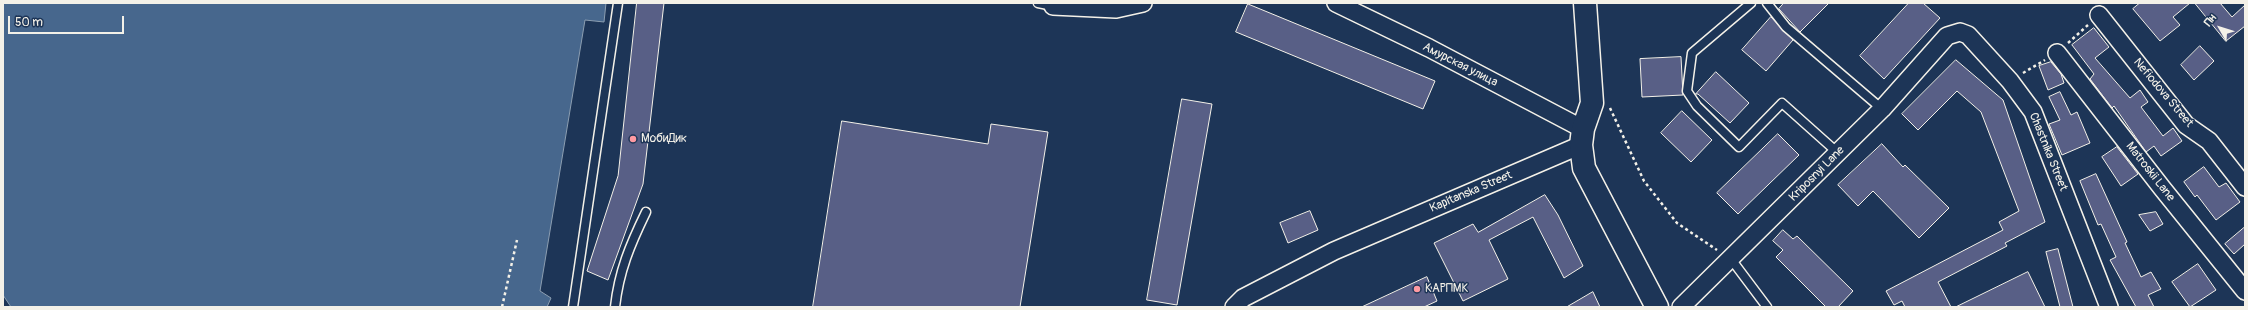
<!DOCTYPE html>
<meta charset="utf-8">
<style>
body{margin:0}
#map{position:relative;width:2248px;height:310px;overflow:hidden;background:#1d3557;font-family:Pangolin,sans-serif}
canvas{display:block}
.frame{position:absolute;inset:0;border:4px solid #f4f1e8;pointer-events:none}
.north{position:absolute;left:2200px;top:8px;width:40px;height:40px;-webkit-text-stroke:3px #1d3557;paint-order:stroke;rotate:309deg;font-size:11px;font-weight:700;line-height:16px;text-align:center;color:#f4f1e8}
.north::after{content:'';display:block;margin:auto;width:14px;height:18px;background:#f4f1e8;clip-path:polygon(50% 0,100% 100%,50% 72%,0 100%)}
.scale{position:absolute;left:8px;top:16px;width:116px;height:18px;box-sizing:border-box;border:2px solid #f4f1e8;border-top:0;padding-left:5px;font-size:12px;line-height:14px;white-space:nowrap;color:#f4f1e8;-webkit-text-stroke:3px #1d3557;paint-order:stroke}
</style>
<div id="map">
<canvas width="2248" height="310"></canvas>
<div class="frame"></div>
<div class="north">Пн</div>
<div class="scale">50 m</div>
</div>
<script>
const ctx = document.querySelector('canvas').getContext('2d');
ctx.lineJoin = 'round';
function paint(path, color) {
  ctx.fillStyle = color;
  ctx.fill(path, 'evenodd');
}
function trace(path, color, width, dash) {
  ctx.strokeStyle = color;
  ctx.lineWidth = width;
  ctx.lineCap = dash ? 'butt' : 'round';
  ctx.setLineDash(dash || []);
  ctx.stroke(path);
}
function write(font, color, halo, rows, align = 'center') {
  ctx.font = font + ' Pangolin,sans-serif';
  ctx.lineWidth = 3;
  ctx.setLineDash([]);
  ctx.textBaseline = 'middle';
  ctx.strokeStyle = halo;
  ctx.fillStyle = color;
  for (const [text, x, y, turn = 0] of rows) {
    ctx.save();
    ctx.translate(x, y);
    ctx.rotate((+turn || 0) * Math.PI / 180);
    ctx.textAlign = isNaN(turn) ? turn : align;
    if (halo) ctx.strokeText(text, 0, 0);
    ctx.fillText(text, 0, 0);
    ctx.restore();
  }
}
const water = new Path2D(`
 M3 3H606L604 22 585 20 540 291 551 298 547 307H11L3 295Z`);
paint(water, '#47678d');
trace(water, '#8c9eb1', 1);
const building = new Path2D(`
 M637 3H664L643 184 608 280 587 271 618 176Z
 M1784 3H1829L1800 32 1779 9Z
 M1909 3H1923L1940 18 1884 79 1860 56Z
 M2140 3H2190L2173 17 2180 25 2160 41 2133 9Z
 M2195 3H2220L2232 17 2245 5V26L2226 41Z
 M1248 4 1435 81 1423 109 1236 32Z
 M1771 17 1793 40 1766 71 1742 50Z
 M2094 28 2109 47 2095 58 2130 98 2140 90 2148 102 2141 107 2163 136 2173 128 2182 141 2161 156 2154 146 2146 152 2114 106 2112 108 2090 79 2094 74 2072 45Z
 M2200 46 2214 61 2194 80 2181 65Z
 M1681 57 1683 95 1642 97 1640 59Z
 M1956 60 2003 100 2045 222 2005 243 2007 246 1938 282 1951 307H1905L1902 301 1894 305 1886 291 2003 230 1999 222 2019 211 1981 112 1957 91 1918 130 1902 114Z
 M2051 62 2061 74 2064 83 2048 90 2039 66Z
 M1716 72 1749 103 1730 123 1698 94H1696Z
 M2060 92 2071 115 2077 112 2090 143 2062 155 2049 124 2060 120 2049 97Z
 M1182 99 1212 104 1177 305 1147 300Z
 M1682 111 1712 140 1691 162 1661 133Z
 M842 121 988 144 991 124 1048 132 1020 307H813Z
 M1778 134 1799 155 1738 214 1717 193Z
 M1882 144 1903 167 1905 165 1949 208 1919 238 1873 191 1858 206 1838 185Z
 M2117 147 2138 174 2121 186 2102 157Z
 M2204 167 2219 187 2226 183 2240 202 2216 220 2197 195 2195 197 2184 182Z
 M2096 174 2127 242 2125 243 2141 277 2151 272 2161 289 2148 295 2154 307H2136L2110 260 2116 257 2101 224 2098 225 2080 181Z
 M1545 195 1558 215 1583 266 1564 278 1533 217 1489 240 1508 279 1463 301 1434 243 1473 224 1478 232Z
 M1310 211 1318 230 1288 243 1280 223Z
 M2156 212 2163 224 2150 231 2139 215Z
 M2245 227V244L2234 254 2225 244Z
 M1783 230 1793 239 1797 236 1853 291 1838 307H1826L1776 257 1783 250 1773 241Z
 M2058 249 2073 307H2060L2046 252Z
 M2198 264 2216 290 2190 307 2172 282Z
 M2028 272 2045 307H1956Z
 M1427 277 1437 301 1424 307H1362Z
 M1593 292 1600 307H1567Z`);
paint(building, '#585f86');
trace(building, '#f4f1e8', 1);
const service = new Path2D(`
 M1038 3 1053 6
 M1751 3 1692 53 1687 91 1697 106 1739 147 1782 103 1838 153
 M1767 3 1786 27 1882 109
 M1731 259 1767 307
 M573 307 618 3
 M615 307C619 271 630 245 646 212`);
const minor = new Path2D(`
 M1336 3 1429 48 1583 129
 M1053 6 1116 9 1143 3
 M2099 15 2186 125 2209 141 2245 187
 M2057 53 2162 188 2245 291
 M1234 307 1243 298 1334 251 1581 145
 M1681 307 1882 109 1947 36 1960 32 1968 35 2010 81 2033 112 2109 307`);
const secondary = new Path2D(`
 M1585 3 1592 103 1583 129 1581 145 1584 168 1657 307`);
trace(service, '#f4f1e8', 11);
trace(minor, '#f4f1e8', 20);
trace(secondary, '#f4f1e8', 25);
trace(new Path2D(`
 M2068 43 2088 25
 M2023 73 2045 60
 M1610 108 1644 181 1677 223 1717 250
 M502 307 517 240`), '#f4f1e8', 2.5, [3, 3]);
trace(service, '#1d3557', 8);
trace(minor, '#1d3557', 17);
trace(secondary, '#1d3557', 22);
for (const [x, y, r, color] of [
 [633,139,4,"#ff9aa2"],
 [1417,289,4,"#ff9aa2"]
]) {
  const dot = new Path2D();
  dot.arc(x, y, r, 0, 2 * Math.PI);
  ctx.fillStyle = color;
  ctx.fill(dot);
  trace(dot, '#1d3557', 1.5);
}
write('12px', '#f4f1e8', '#1d3557', [
 ["Амурская улица",1460,65,27],
 ["Nefiodova Street",2163,93,50],
 ["Chastnika Street",2048,152,68],
 ["Matroskii Lane",2150,172,52],
 ["Kriposnyi Lane",1817,174,-45],
 ["Kapitanska Street",1471,192,-23]
]);
write('12px', '#f4f1e8', '#1d3557', [
 ["МобиДик",641,139],
 ["КАРПМК",1425,289]
], 'left');
</script>
